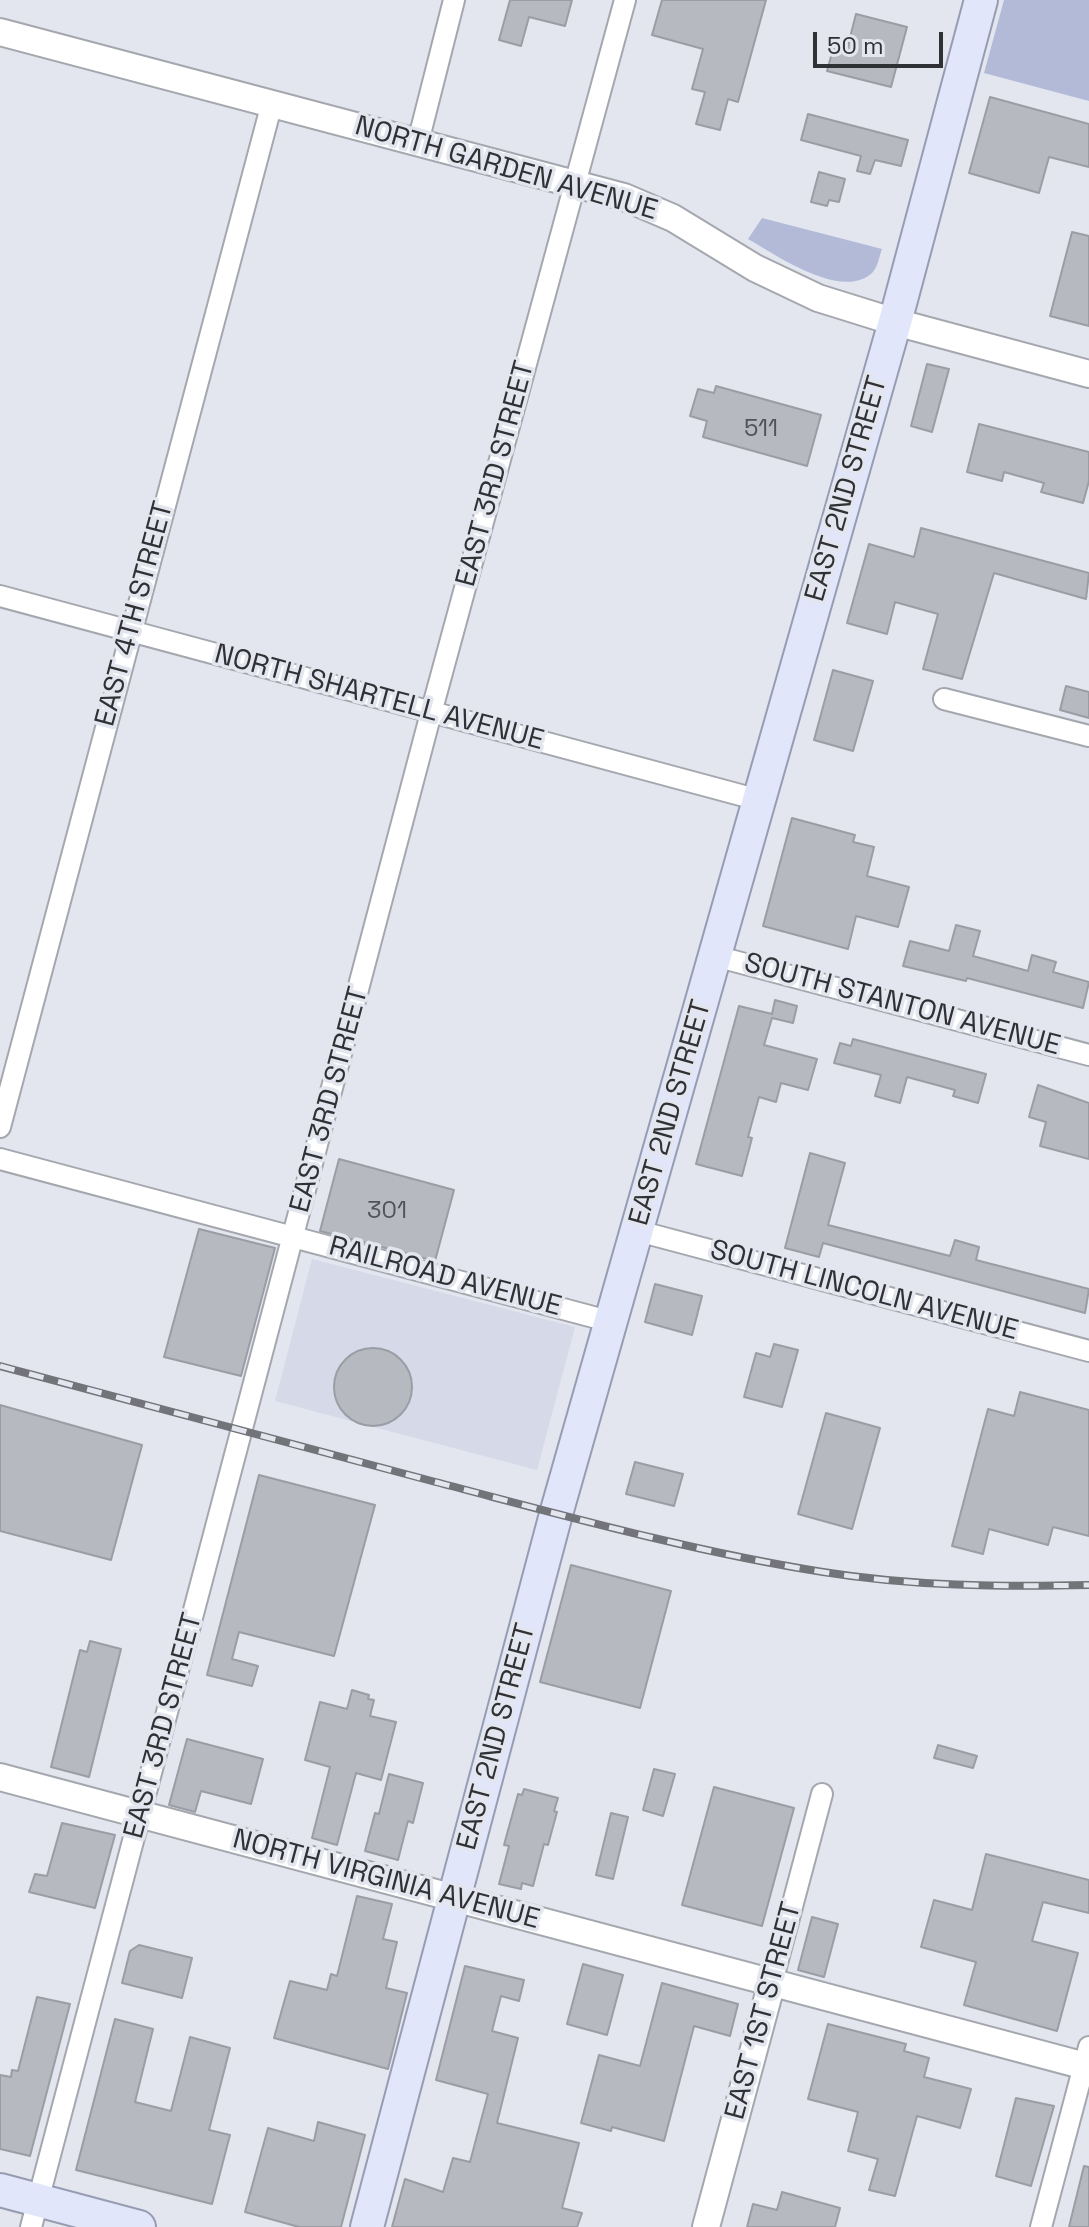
<!DOCTYPE html>
<style>
body{margin:0}
#map{position:relative;width:1089px;height:2227px;overflow:hidden;background:#e3e6ee;font-family:"Space Grotesk",sans-serif}
canvas{display:block}
.scale{position:absolute;left:813px;top:32px;width:130px;height:36px;box-sizing:border-box;border:4px solid #303134;border-top:0;padding-left:10px;font-size:24px;line-height:28px;white-space:nowrap;color:#303134;-webkit-text-stroke:6px #e3e6ee;paint-order:stroke}
</style>
<div id="map">
<canvas width="1089" height="2227"></canvas>
<div class="scale">50 m</div>
</div>
<script>
const ctx = document.querySelector('canvas').getContext('2d');
ctx.lineJoin = 'round';
function paint(path, color) {
  ctx.fillStyle = color;
  ctx.fill(path, 'evenodd');
}
function trace(path, color, width, dash) {
  ctx.strokeStyle = color;
  ctx.lineWidth = width;
  ctx.lineCap = dash ? 'butt' : 'round';
  ctx.setLineDash(dash || []);
  ctx.stroke(path);
}
function write(font, color, halo, rows, align = 'center') {
  ctx.font = font + ' "Space Grotesk",sans-serif';
  ctx.lineWidth = 7;
  ctx.setLineDash([]);
  ctx.textBaseline = 'middle';
  ctx.strokeStyle = halo;
  ctx.fillStyle = color;
  for (const [text, x, y, turn = 0] of rows) {
    ctx.save();
    ctx.translate(x, y);
    ctx.rotate((+turn || 0) * Math.PI / 180);
    ctx.textAlign = isNaN(turn) ? turn : align;
    if (halo) ctx.strokeText(text, 0, 0);
    ctx.fillText(text, 0, 0);
    ctx.restore();
  }
}
paint(new Path2D(`
 M312 1259 575 1327 537 1470 275 1401Z`), '#d5d9e8');
paint(new Path2D(`
 M1004 0H1089V101L984 73Z
 M762 218 882 249C879 257 878 266 873 272 843 302 776 255 748 239Z`), '#b2bad7');
const building = new Path2D(`
 M510 0H572L565 26 529 17 521 46 499 40Z
 M662 0H766L738 102 728 99 720 130 696 124 705 92 692 89 703 49 652 35Z
 M856 14 907 27 891 87 827 71 833 49 846 53Z
 M990 97 1089 124V167L1049 157 1039 193 969 173Z
 M808 114 908 140 901 166 875 160 870 174 857 171 861 156 801 140Z
 M819 172 845 179 839 202 829 200 827 206 811 202Z
 M1072 232 1089 236V326L1050 316Z
 M927 364 949 369 932 432 911 426Z
 M716 386 821 415 807 466 703 437 707 421 690 416 698 389 714 393Z
 M979 424 1089 452V481L1083 503 1041 492 1044 483 1004 472 1002 481 967 472Z
 M921 528 1089 573 1086 599 994 573 962 679 923 669 938 614 895 602 887 634 847 623 869 544 914 557Z
 M833 670 873 681 853 751 814 740Z
 M1066 686 1089 692V718L1060 710Z
 M792 818 855 835 853 842 874 847 867 876 909 887 898 927 856 916 848 949 763 926Z
 M956 925 980 931 973 956 1028 971 1032 955 1056 962 1053 972 1089 982 1083 1008 967 978 966 981 903 966 910 941 949 951Z
 M775 1000 797 1006 793 1023 772 1018 764 1045 817 1059 808 1090 781 1083 776 1102 759 1097 748 1137 752 1138 742 1176 696 1164 739 1006 772 1014Z
 M853 1039 986 1074 978 1103 953 1096 955 1090 907 1077 900 1103 875 1096 881 1075 834 1063 840 1043 851 1046Z
 M1038 1085 1089 1103V1159L1040 1146 1046 1122 1029 1117Z
 M810 1153 845 1163 828 1225 950 1256 955 1240 979 1247 976 1260 1089 1289 1085 1313 823 1243 819 1257 785 1248Z
 M339 1159 454 1190 435 1261 320 1231Z
 M199 1229 275 1248 241 1376 164 1357Z
 M655 1284 702 1296 692 1335 645 1322Z
 M774 1344 798 1350 782 1407 744 1397 756 1353 770 1357Z
 M334 1387a39 39 0 1 1 78 0a39 39 0 1 1-78 0Z
 M1020 1392 1089 1410V1536L1053 1527 1048 1545 989 1529 983 1554 952 1546 988 1409 1014 1416Z
 M0 1405 142 1445 111 1560 0 1531Z
 M826 1413 880 1428 852 1529 798 1514Z
 M635 1462 683 1474 674 1506 626 1494Z
 M259 1475 375 1505 334 1656 239 1632 232 1659 258 1666 252 1686 207 1675Z
 M571 1565 671 1591 640 1708 540 1682Z
 M90 1641 121 1649 89 1777 51 1767 80 1650 87 1652Z
 M352 1690 369 1695 368 1699 374 1700 370 1716 396 1722 381 1780 356 1773 337 1845 312 1838 330 1767 305 1760 320 1702 347 1709Z
 M187 1739 263 1759 251 1804 201 1791 195 1812 169 1805Z
 M938 1745 977 1756 973 1768 934 1758Z
 M654 1769 675 1774 663 1816 643 1810Z
 M389 1774 423 1783 413 1823 408 1821 398 1860 365 1851 375 1813 379 1814Z
 M714 1787 794 1808 762 1926 682 1905Z
 M524 1789 558 1798 554 1811 557 1812 548 1845 544 1844 533 1886 522 1883 521 1889 499 1884 509 1846 504 1845 518 1794 522 1795Z
 M611 1813 628 1817 613 1879 596 1875Z
 M62 1823 115 1835 95 1908 29 1892 35 1874 47 1876Z
 M986 1854 1089 1880V1913L1043 1902 1032 1941 1078 1953 1057 2031 964 2005 976 1962 921 1947 934 1900 972 1910Z
 M357 1896 392 1904 383 1939 397 1942 386 1988 407 1993 388 2069 274 2038 290 1981 327 1990 331 1974 337 1976Z
 M812 1917 838 1924 824 1977 798 1970Z
 M139 1945 192 1958 182 1998 122 1983 130 1951Z
 M583 1964 623 1975 607 2035 567 2024Z
 M465 1966 524 1980 519 2001 501 1996 492 2031 518 2038 497 2123 579 2143 562 2208 582 2213 577 2227H392L405 2179 443 2192 453 2158 470 2162 488 2094 436 2080Z
 M662 1983 738 2004 730 2036 694 2026 664 2141 612 2127 611 2131 581 2123 599 2055 640 2066Z
 M37 1997 70 2004 30 2156 0 2149V2075L11 2077 12 2070 18 2071Z
 M115 2019 153 2029 135 2102 171 2111 190 2037 230 2048 209 2130 230 2135 212 2204 76 2170Z
 M828 2024 906 2044 904 2051 929 2058 924 2077 971 2089 960 2128 917 2116 895 2196 869 2190 878 2159 848 2151 858 2112 808 2099Z
 M1016 2098 1054 2106 1031 2186 996 2176Z
 M318 2122 365 2135 341 2227H299L245 2212 268 2128 314 2141Z
 M1084 2166 1089 2167V2227H1069Z
 M782 2192 840 2208 835 2227H747L753 2204 777 2210Z`);
paint(building, '#b7b9c1');
trace(building, '#9b9da4', 2);
const minor = new Path2D(`
 M418 142 454 0
 M0 596 759 800
 M944 699 1089 736
 M715 956 1089 1055
 M0 1127 272 103
 M0 1159 612 1322
 M638 1231 1089 1351
 M772 1982 822 1794
 M31 2227 431 713 625 0
 M1041 2227 1089 2047`);
const tertiary = new Path2D(`
 M0 32 624 197 673 218 755 268 818 298 895 322 1089 374
 M0 1777 1089 2067
 M706 2227 772 1982`);
const primary = new Path2D(`
 M0 2190 139 2227
 M367 2227 556 1514 895 322 981 0`);
trace(minor, '#a5a7af', 24);
trace(tertiary, '#a5a7af', 30);
trace(primary, '#969cb2', 36);
trace(minor, '#fff', 20);
trace(tertiary, '#fff', 26);
trace(primary, '#e1e6fa', 32);
const rail = new Path2D(`
 M0 1366C143 1404 285 1442 428 1480 559 1514 689 1551 823 1572 911 1586 1000 1587 1089 1585`);
trace(rail, '#727479', 8);
trace(rail, '#e3e6ee', 5, [15]);
write('24px', '#525357', null, [
 ["511",761,429],
 ["301",387,1211]
]);
write('28px', '#303134', '#e3e6ee', [
 ["NORTH GARDEN AVENUE",506,169,16],
 ["EAST 3RD STREET",496,474,-75],
 ["EAST 2ND STREET",847,489,-74],
 ["EAST 4TH STREET",135,614,-75],
 ["NORTH SHARTELL AVENUE",379,698,15],
 ["SOUTH STANTON AVENUE",902,1005,15],
 ["EAST 3RD STREET",330,1100,-75],
 ["EAST 2ND STREET",671,1113,-74],
 ["RAILROAD AVENUE",445,1277,15],
 ["SOUTH LINCOLN AVENUE",864,1291,15],
 ["EAST 3RD STREET",164,1726,-75],
 ["EAST 2ND STREET",497,1737,-75],
 ["NORTH VIRGINIA AVENUE",386,1880,15],
 ["EAST 1ST STREET",764,2011,-75]
]);
</script>
